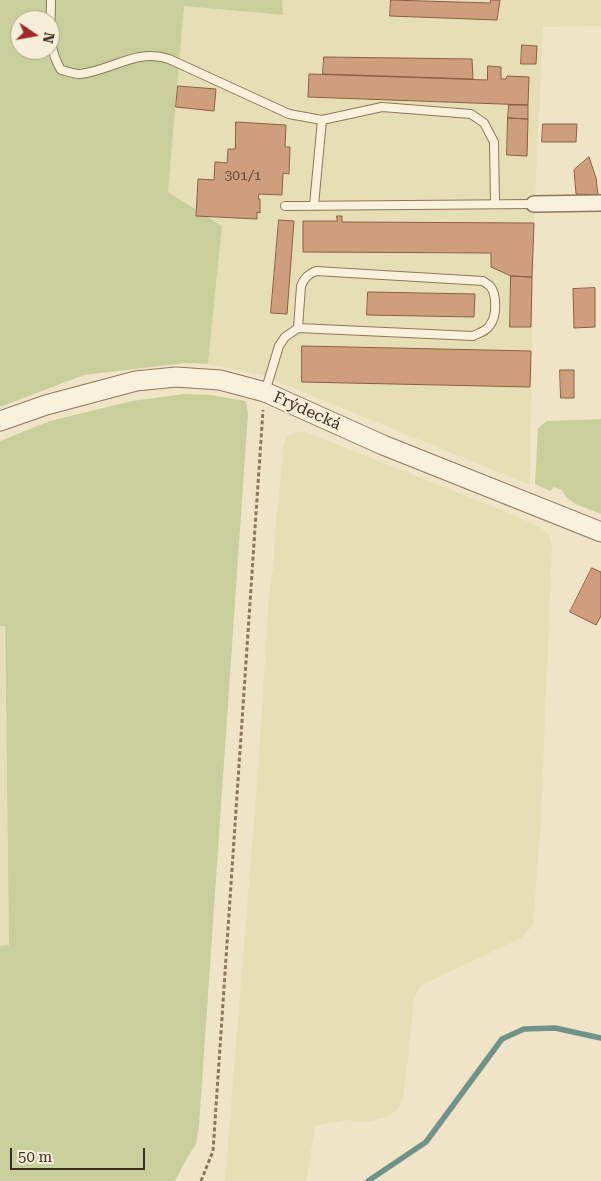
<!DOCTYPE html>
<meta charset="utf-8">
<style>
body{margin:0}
#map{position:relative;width:601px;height:1181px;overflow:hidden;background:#f0e4c8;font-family:"Roboto Serif",serif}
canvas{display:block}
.north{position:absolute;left:10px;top:10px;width:50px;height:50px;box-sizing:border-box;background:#f7eed8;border:1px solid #ada18e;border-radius:50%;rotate:102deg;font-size:14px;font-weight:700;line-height:20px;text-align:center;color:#3d2e20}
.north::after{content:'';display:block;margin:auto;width:18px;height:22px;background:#9e2a2b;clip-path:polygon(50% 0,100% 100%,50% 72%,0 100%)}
.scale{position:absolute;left:10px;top:1148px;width:135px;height:22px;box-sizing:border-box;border:2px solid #3d2e20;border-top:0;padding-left:6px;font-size:15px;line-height:18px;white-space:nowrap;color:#3d2e20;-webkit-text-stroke:4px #f7eed8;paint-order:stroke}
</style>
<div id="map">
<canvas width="601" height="1181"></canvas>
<div class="north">N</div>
<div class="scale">50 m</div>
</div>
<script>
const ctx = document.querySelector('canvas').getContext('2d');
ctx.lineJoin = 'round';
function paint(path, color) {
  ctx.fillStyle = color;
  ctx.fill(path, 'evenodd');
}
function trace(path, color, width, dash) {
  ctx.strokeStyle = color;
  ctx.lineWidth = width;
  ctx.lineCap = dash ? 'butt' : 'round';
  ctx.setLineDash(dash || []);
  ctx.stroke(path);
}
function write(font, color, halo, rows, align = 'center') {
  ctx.font = font + ' "Roboto Serif",serif';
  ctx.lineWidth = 4;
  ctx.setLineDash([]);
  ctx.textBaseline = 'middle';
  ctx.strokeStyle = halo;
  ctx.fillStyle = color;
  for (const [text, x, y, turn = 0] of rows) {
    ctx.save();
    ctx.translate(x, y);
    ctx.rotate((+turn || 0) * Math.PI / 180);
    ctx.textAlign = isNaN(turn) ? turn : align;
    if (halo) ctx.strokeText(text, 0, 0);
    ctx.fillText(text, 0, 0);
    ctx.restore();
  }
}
paint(new Path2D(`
 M282 0H601V26L543 27 534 223 530 485 261 375 208 364 222 226 168 192 184 6 282 15Z
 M303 431 497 508 540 527 549 535 552 546 541 821 533 925 521 938 420 986 414 999 407 1069 402 1101 398 1109 390 1115 372 1121 360 1122 346 1120 315 1126 306 1181H225L258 771 269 594 274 562V543L284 444 287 436Z
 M0 626H4L9 945 0 946Z`), '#e6deb5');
paint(new Path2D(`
 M0 0H282L283 15 184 6 168 192 222 226 208 364 185 363 84 375 0 407ZM20 20H50V50H20Z
 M184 394 211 395 246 401 248 413 199 1126 196 1144 187 1158 175 1181H0V946L9 945 5 626H0V441L50 421 132 401Z
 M601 419V514C588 508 567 504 562 490L554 487 550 491 535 484 538 428 547 421Z`), '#c9cf9b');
trace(new Path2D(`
 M368 1181 426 1142 502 1039 524 1029 555 1028 601 1038`), '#6f938a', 5.5);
const building = new Path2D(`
 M391 0 490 3 491 0H500L497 20 390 16Z
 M522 45 537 46 536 64H521Z
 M324 57 472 59 473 79 323 74Z
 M488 66 501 67V79H506L507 76 529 77 528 105 308 97 309 74 487 80Z
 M178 86 216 89 214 111 176 107Z
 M509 105H528V119L508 118Z
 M508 118 528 119 527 156 507 155Z
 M236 122 286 125 285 147H290L289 174 283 173 282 195 259 194 258 199H260V213L257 212V219L196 216 198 179 214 180 215 162 227 163 228 149H235Z
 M543 124H577L576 142H542Z
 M589 157 596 178 598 195 576 194 574 170Z
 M337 216H342V222L534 223 532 277 511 276 491 267V253L303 252V221H337Z
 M279 220 294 221 287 314 271 313Z
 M511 276 532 277 531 327H510Z
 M595 288V327L574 328 573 289Z
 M368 292 475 294 474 317 367 315Z
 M302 346 531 351 530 387 302 382Z
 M560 370H574V398H561Z
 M592 568 601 572V616L596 625 570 612Z`);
paint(building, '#cf9f7d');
trace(building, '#8d5f41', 1);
const service = new Path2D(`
 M51 0C51 25 47 47 61 70 67 71 74 74 80 74 111 71 136 48 169 59L289 114 322 120 382 107 471 114 484 123 494 142 495 203
 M314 205 322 120
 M285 206 534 204
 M265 392 279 346 285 337 298 328 473 336C479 333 487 331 490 325 497 316 497 294 490 286 489 285 484 282 483 281L316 271C308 274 304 278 301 286L298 328`);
const minor = new Path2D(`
 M534 204 601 203`);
const tertiary = new Path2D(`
 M0 421 46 405 136 381 176 377 220 380 265 392 383 445 601 532`);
trace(service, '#8d765c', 10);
trace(minor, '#8d765c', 18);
trace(tertiary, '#8d765c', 21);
trace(new Path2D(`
 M201 1181 213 1151 263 410`), '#8d765c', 3, [4, 2.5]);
trace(service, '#faf1dc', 8);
trace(minor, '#faf1dc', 15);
trace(tertiary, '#faf1dc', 19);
write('14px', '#624a37', null, [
 ["301/1",243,176]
]);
write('16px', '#3d2e20', '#f7eed8', [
 ["Frýdecká",307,411,24]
]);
</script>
